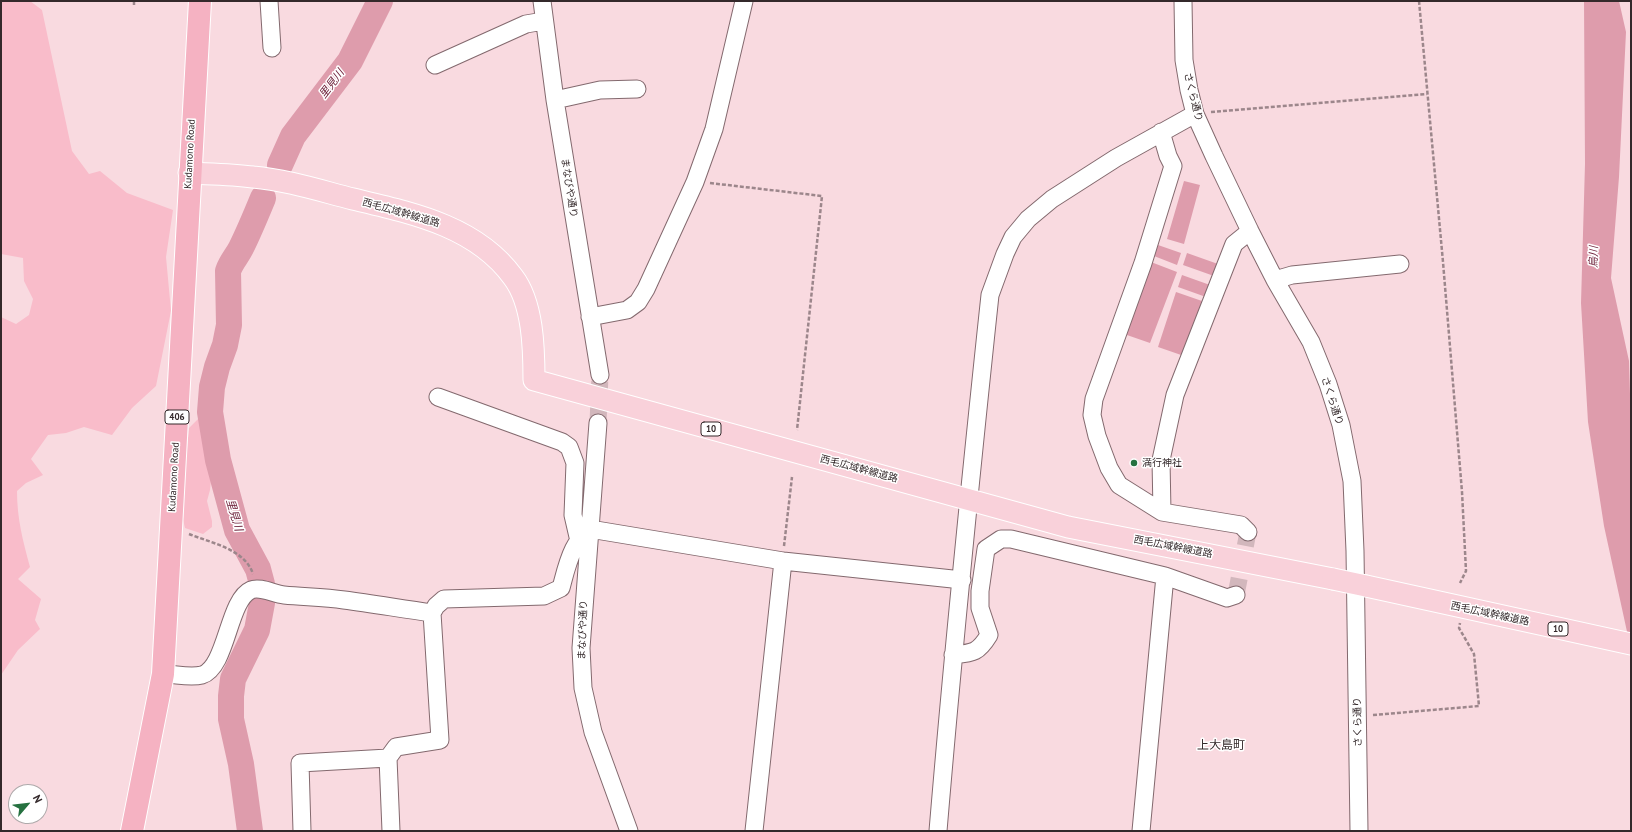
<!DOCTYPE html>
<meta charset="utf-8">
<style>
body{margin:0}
#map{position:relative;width:1632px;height:832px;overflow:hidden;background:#f9dae0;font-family:"PT Sans",sans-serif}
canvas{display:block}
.frame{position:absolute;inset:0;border:2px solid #34292b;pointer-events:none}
.north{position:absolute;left:8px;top:784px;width:40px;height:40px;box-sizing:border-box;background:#fff;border:1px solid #aea9aa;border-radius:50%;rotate:62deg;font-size:11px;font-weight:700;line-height:16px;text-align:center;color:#34292b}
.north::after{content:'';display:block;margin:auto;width:14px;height:18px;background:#267140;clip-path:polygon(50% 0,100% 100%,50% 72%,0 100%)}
</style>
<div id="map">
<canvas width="1632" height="832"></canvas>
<div class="frame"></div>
<div class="north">N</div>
</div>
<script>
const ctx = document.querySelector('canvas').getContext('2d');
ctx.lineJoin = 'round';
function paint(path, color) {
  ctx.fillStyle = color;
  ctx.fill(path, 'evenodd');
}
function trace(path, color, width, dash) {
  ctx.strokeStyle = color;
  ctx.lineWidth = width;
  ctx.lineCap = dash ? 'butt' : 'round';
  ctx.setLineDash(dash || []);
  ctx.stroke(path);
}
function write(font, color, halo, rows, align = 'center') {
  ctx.font = font + ' "PT Sans","Noto Sans JP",sans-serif';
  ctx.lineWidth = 3;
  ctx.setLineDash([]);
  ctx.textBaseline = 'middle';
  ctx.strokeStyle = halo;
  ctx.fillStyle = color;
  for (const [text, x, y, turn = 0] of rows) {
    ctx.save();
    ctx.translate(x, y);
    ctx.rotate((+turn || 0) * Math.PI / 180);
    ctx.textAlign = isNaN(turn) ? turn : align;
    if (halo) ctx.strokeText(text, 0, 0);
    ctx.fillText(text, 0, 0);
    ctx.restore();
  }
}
paint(new Path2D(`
 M1 1H30L42 10 72 151 89 174 100 171 127 193 173 210 166 257 171 311 156 386 132 408 112 435 84 427 66 433 48 435 31 459 43 475 26 483 17 491C17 519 23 541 30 567L18 579 41 599 35 620 40 629 18 650 1 675V317L16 324 29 315 33 299 24 281 23 258 1 254Z
 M199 418 207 419 214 452 210 490 207 501 212 521V527L203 534 185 528 181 512 189 428Z`), '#f9bcca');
paint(new Path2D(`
 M1584 1H1619L1626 32 1619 177 1611 278 1629 361 1631 427V650L1604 526 1588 422 1581 303 1585 164Z
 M1184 181 1200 185 1184 244 1167 239Z
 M1158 245 1181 253 1177 265 1154 256Z
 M1187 253 1218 264 1214 276 1183 265Z
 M1151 262 1177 272 1150 343 1124 334Z
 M1182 275 1210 285 1206 297 1178 287Z
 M1176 292 1202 301 1184 356 1158 347Z`), '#de9cac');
trace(new Path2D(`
 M280 165 293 136 350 61 380 1
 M250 831 241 764 231 719V696L233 679 257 630 262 603V584L258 569 237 530 218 460 210 412 212 387 217 367 225 345 229 325 228 271C231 262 237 256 241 248 249 232 256 215 263 198`), '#de9cac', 26);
trace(new Path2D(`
 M598 423 600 375
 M1236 595 1248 532`), '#d2b7bc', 17, [17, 8]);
const minor = new Path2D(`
 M269 1 272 48
 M542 1 555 100 600 375
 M1183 1 1184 60 1189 90 1195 114 1214 156 1250 231 1275 280 1311 342 1328 384 1341 425 1352 481 1355 551 1359 831
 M435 65 526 24 544 21
 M555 100 600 90 637 89
 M1161 132 1168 156 1173 166 1143 263 1094 399 1092 415 1097 436 1109 468 1119 485 1162 512 1241 525 1248 532
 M1275 280 1292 275 1400 264
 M590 317 627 310 638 302 646 289 695 182 714 129 744 1
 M438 397 562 442 569 447 575 463 573 515 579 541
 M598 423 581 648 583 688 593 732 629 831
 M1162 512 1161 460 1175 395 1234 244 1250 231
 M953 655C973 653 978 653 989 635L980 608V591L986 549 1001 539H1011L1165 576 1227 598 1236 595
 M163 674C175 674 190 678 202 675 227 667 228 600 251 590 260 586 274 594 284 595 304 597 324 597 344 600 374 604 403 609 432 613
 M388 758 391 831
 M302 831 300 763 388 758 396 747 440 740 432 613 436 606 444 599 544 596 561 588C566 570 573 532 596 530L783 561 962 580
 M754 831 783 561
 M938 831C953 652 971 473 990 295L1005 254 1013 237 1028 219 1052 199 1116 158 1195 114
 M1141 831 1165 576`);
const major = new Path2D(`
 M189 173C210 174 232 174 253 177 287 180 321 191 353 199 412 213 476 226 513 277 533 303 534 348 534 380L1068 527 1333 579
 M1366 586 1631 644`);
const highway = new Path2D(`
 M132 831 163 674 200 1`);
trace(minor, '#83696e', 19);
trace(major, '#fff', 23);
trace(highway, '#fff', 24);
trace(new Path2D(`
 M1419 1 1443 262 1462 492 1466 571 1460 583
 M134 5V1
 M1211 112 1427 94
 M710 183 822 196 797 430
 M189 534C211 543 245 549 253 574
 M784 546 792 477
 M1373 715 1479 706 1474 654 1459 628 1460 623`), '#9c868b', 2.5, [4, 2]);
trace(minor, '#fff', 17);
trace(major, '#f9d1da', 21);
trace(highway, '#f5b2c2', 22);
const majorBridge = new Path2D(`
 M1333 579 1366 586`);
trace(majorBridge, '#fff', 23, []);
trace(majorBridge, '#f9d1da', 21);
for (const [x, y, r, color] of [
 [1134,463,4,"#267140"]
]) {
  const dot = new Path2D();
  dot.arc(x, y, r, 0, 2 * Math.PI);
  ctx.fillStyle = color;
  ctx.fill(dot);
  trace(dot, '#fff', 1.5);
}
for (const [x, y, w] of [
 [177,417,24],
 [711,429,20],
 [1558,629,20]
]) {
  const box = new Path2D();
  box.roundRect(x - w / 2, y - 7, w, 14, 3);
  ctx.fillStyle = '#fff';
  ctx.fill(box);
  trace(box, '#34292b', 1);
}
write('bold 9px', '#34292b', null, [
 ["406",177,417],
 ["10",711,429],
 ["10",1558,629]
]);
write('10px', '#34292b', '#fff', [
 ["さくら通り",1193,97,76],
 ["Kudamono Road",190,154,-87],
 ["まなびや通り",569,188,81],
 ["西毛広域幹線道路",401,213,16],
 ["さくら通り",1332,401,72],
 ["西毛広域幹線道路",859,469,15],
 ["Kudamono Road",174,477,-87],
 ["西毛広域幹線道路",1173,547,11],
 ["西毛広域幹線道路",1490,614,12],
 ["まなびや通り",583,630,-88],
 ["さくら通り",1358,722,-91]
]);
write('10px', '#34292b', '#fff', [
 ["満行神社",1142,463]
], 'left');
write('italic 11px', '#6d213a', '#fff', [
 ["里見川",332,84,-53],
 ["烏川",1594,257,-89],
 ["里見川",234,515,73]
]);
write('12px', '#34292b', '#fff', [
 ["上大島町",1221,746]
]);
</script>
